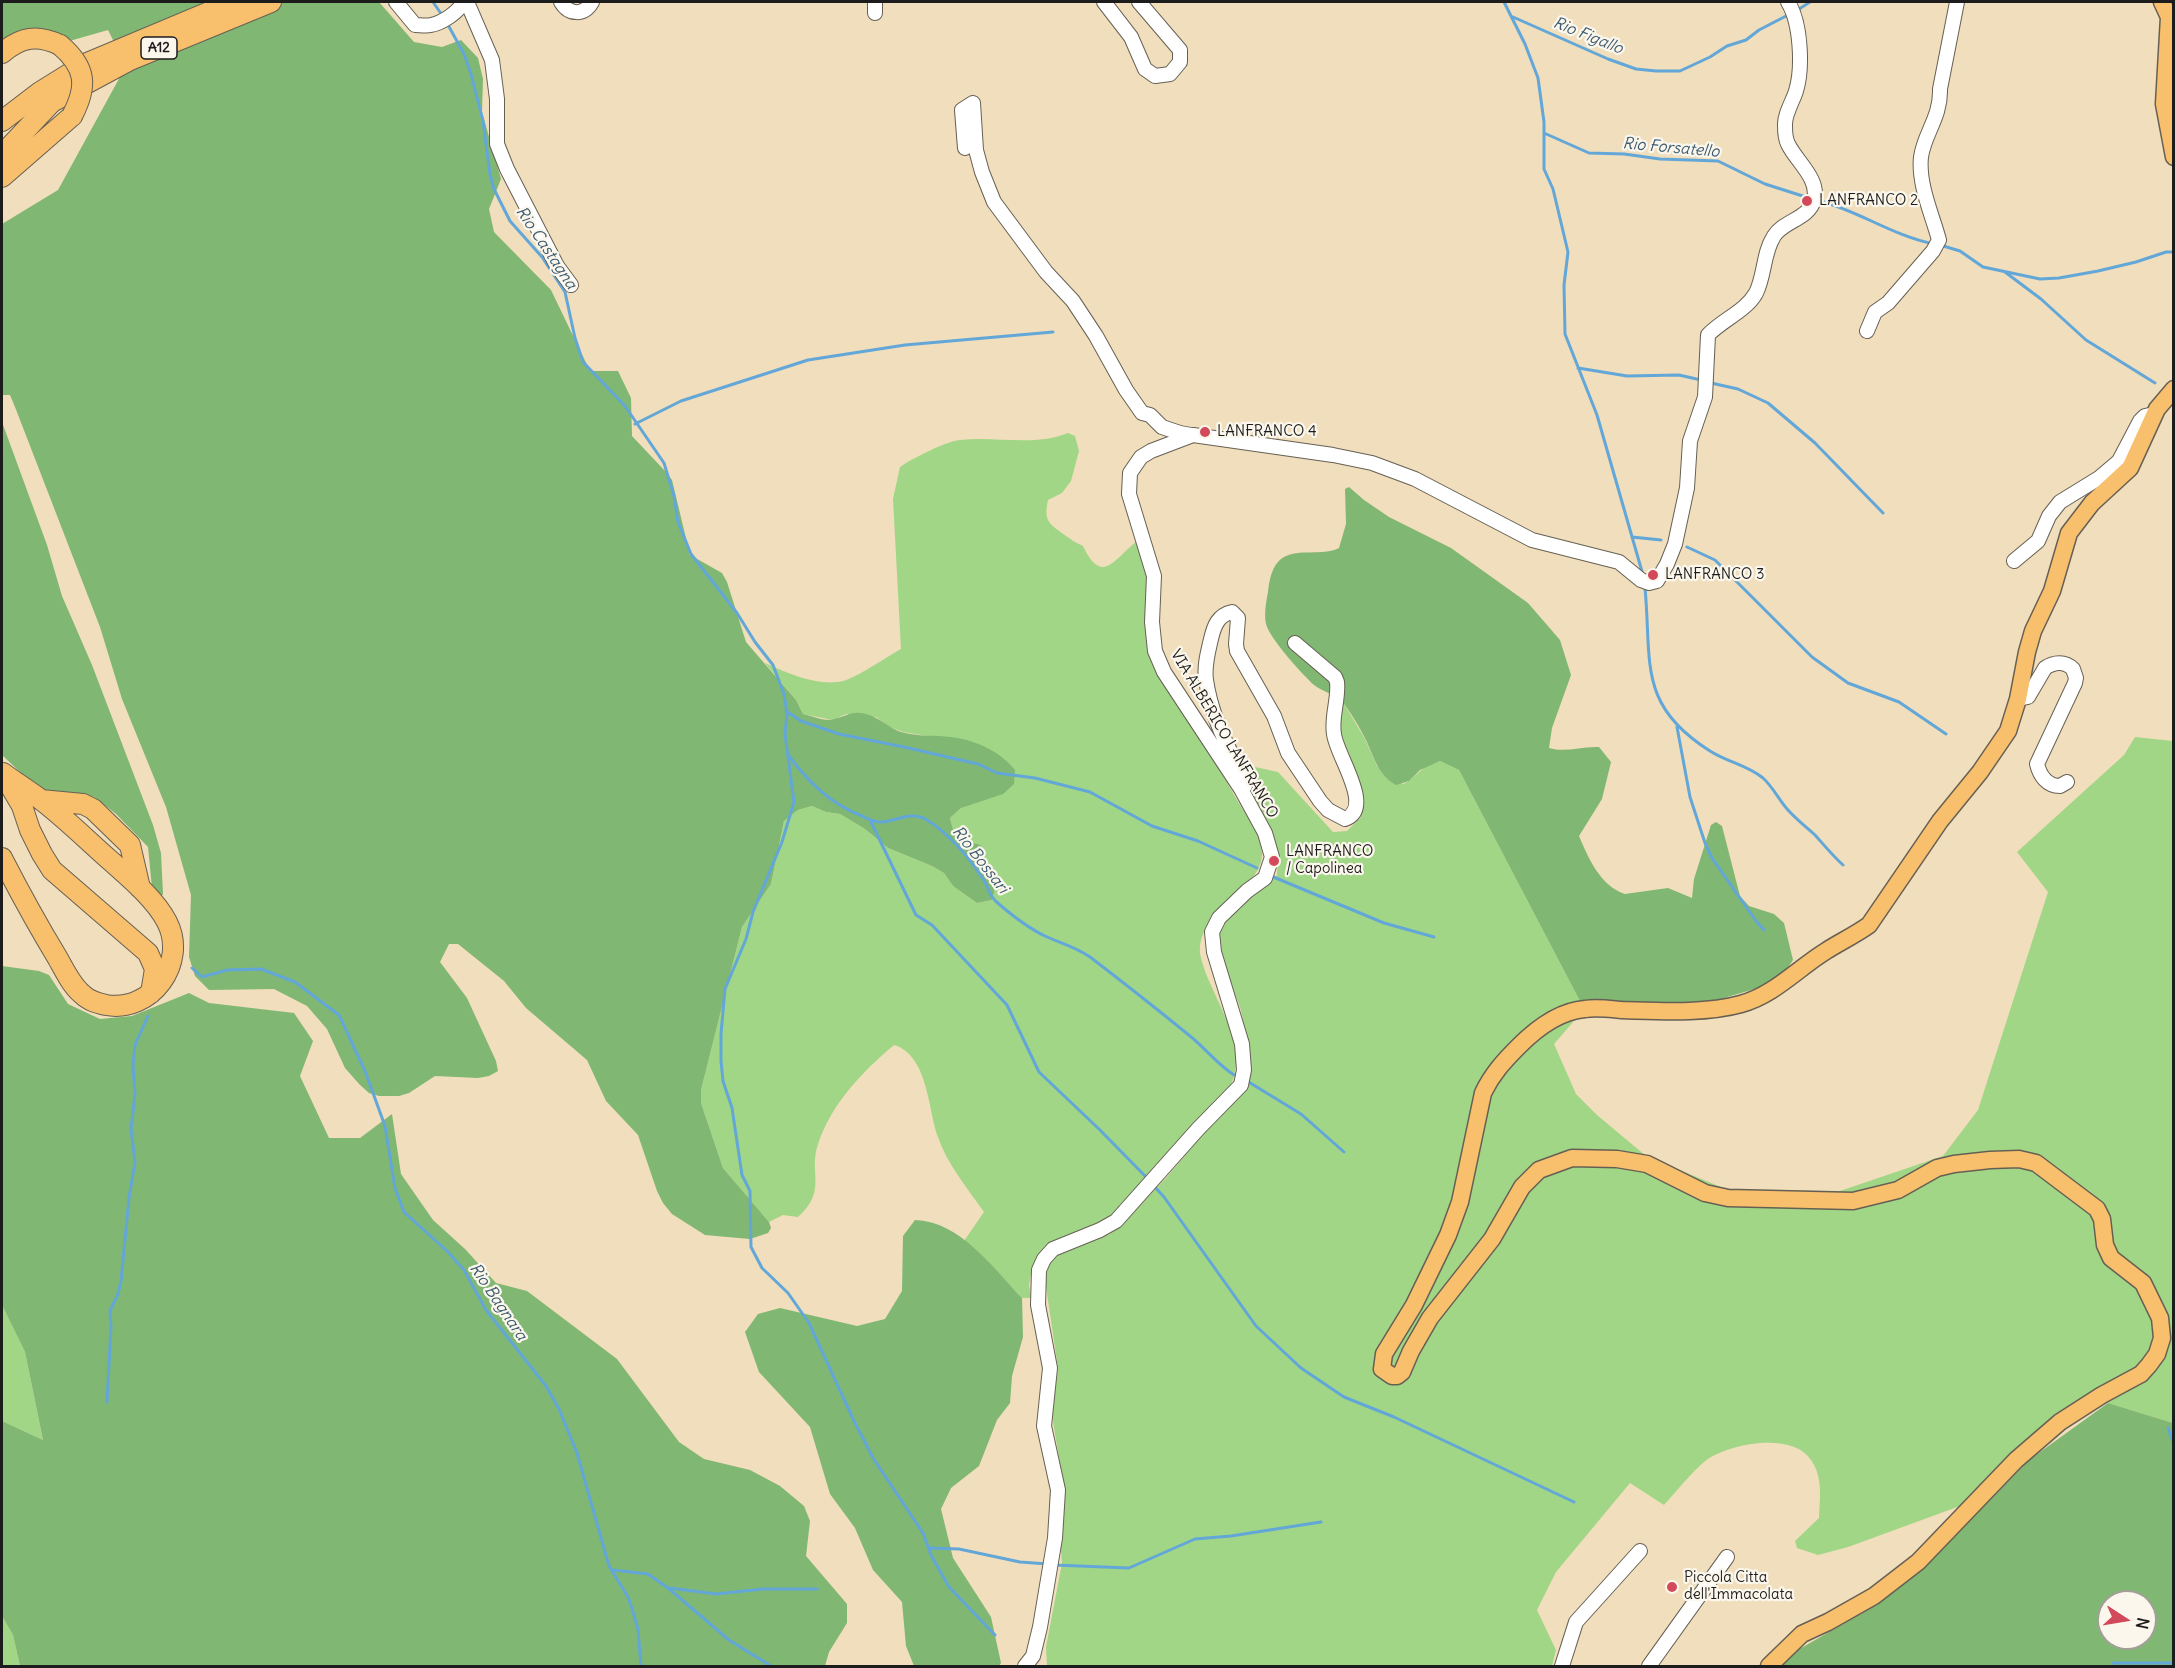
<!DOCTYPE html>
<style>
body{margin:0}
#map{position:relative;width:2175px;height:1668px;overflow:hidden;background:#f0debd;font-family:Delius,sans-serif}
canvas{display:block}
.frame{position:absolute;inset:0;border:3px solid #1c1c1c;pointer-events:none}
.north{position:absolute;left:2097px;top:1590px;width:60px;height:60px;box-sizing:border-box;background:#fbf7ec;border:2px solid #a29f99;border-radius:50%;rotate:102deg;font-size:16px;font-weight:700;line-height:24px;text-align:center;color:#1c1c1c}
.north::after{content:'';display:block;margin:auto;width:21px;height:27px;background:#d1495b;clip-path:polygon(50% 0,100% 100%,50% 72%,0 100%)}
</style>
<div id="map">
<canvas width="2175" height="1668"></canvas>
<div class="frame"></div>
<div class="north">N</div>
</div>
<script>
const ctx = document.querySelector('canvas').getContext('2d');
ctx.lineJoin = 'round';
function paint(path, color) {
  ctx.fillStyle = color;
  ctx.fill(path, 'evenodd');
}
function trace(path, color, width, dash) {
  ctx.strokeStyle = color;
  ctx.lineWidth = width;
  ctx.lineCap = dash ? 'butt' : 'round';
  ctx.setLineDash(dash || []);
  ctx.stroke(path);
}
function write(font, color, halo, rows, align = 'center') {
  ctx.font = font + ' Delius,sans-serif';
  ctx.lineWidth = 4.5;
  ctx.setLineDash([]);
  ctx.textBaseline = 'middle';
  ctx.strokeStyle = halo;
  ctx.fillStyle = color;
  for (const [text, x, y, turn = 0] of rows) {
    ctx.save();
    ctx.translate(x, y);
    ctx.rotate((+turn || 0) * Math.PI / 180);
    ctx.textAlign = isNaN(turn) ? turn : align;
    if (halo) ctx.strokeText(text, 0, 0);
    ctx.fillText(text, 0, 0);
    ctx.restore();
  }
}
paint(new Path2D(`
 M1068 433 1075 436 1079 451 1071 481 1062 493 1048 500C1043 522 1050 524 1066 536 1072 540 1076 543 1083 546 1102 587 1115 558 1137 541 1140 552 1146 564 1147 575 1148 583 1147 591 1146 598 1145 624 1145 649 1157 673 1165 689 1178 703 1188 718 1205 745 1221 772 1237 800 1246 815 1261 833 1262 852 1264 891 1191 912 1201 958 1211 999 1254 1047 1228 1091L1116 1214 1045 1251 1032 1268 1029 1285 1031 1298H1022L975 1249 964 1241 984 1212C968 1189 947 1164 938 1137 928 1109 928 1055 894 1045 862 1072 832 1103 818 1144 808 1173 828 1190 798 1217L783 1215 769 1222 723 1168 701 1103V1090L742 927 771 884 784 821 798 810 812 806 826 812 840 814 865 829 888 848 932 866 944 873 953 886 977 903 992 900 996 886 981 845 967 841 954 833 950 818 961 808 974 802 949 737H933L903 732 888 726 876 717 846 714 833 720 803 714 796 700 765 663C787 673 818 687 843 681 856 678 888 656 901 649L893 499 900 467C911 459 947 441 960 440 997 436 1033 447 1068 433Z
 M1343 702 1365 739 1377 766 1403 784 1409 781 1426 766 1440 761 1459 770 1581 1003 1580 1014 1554 1044 1576 1094 1597 1115 1646 1156 1728 1190 1840 1191 1943 1156 1978 1110 2048 892 2017 852 2124 755 2135 737 2173 741V1423L2108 1403 2090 1395 2003 1462 1960 1506 1848 1547 1818 1555 1797 1548 1795 1541 1819 1518C1820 1497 1823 1477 1811 1460 1793 1432 1732 1443 1708 1459 1696 1467 1675 1493 1664 1505L1630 1483 1556 1572 1537 1610 1556 1650 1552 1666H1047L1046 1647 1062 1563 1060 1538 1063 1481 1052 1416 1058 1368 1045 1280 1049 1263 1063 1250 1110 1234 1165 1179 1219 1115 1247 1088C1246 1064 1247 1039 1242 1015 1236 985 1207 955 1222 923 1224 917 1268 882 1277 875L1278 857 1251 800 1254 791 1246 765 1278 772 1333 832 1347 831 1361 817V797L1339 749V716Z
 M2 1305 25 1352 43 1440 2 1421Z
 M2 1616 13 1635 20 1666H2Z`), '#a1d686');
paint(new Path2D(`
 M2 2H379L414 42 442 47 461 40 478 58 483 79 482 112 501 179 489 209 494 232 551 290 590 371H618L631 398 632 436 666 472 672 480 690 555 722 573 727 582 746 642 796 700 803 714C812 716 826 722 834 719 844 717 850 712 860 713 876 714 887 727 901 732 918 737 935 735 951 737 975 740 1000 751 1015 770L1014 784 1003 794 961 808 950 818 954 833 967 841 981 845 996 886 992 900 977 903 953 886 944 873 932 866 888 848 865 829 840 814 826 812 812 806 798 810 784 821 771 884 742 927 701 1090V1103L723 1168 769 1222 771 1228 768 1233 750 1239 705 1235 672 1214 663 1203 657 1191 638 1135 606 1101 587 1060 526 1008 504 981 458 944H449L440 962 467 998 496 1061 498 1071 489 1076 478 1078 435 1076 409 1093 399 1096H379L369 1093 360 1085 345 1068 327 1029 307 1006 274 989 209 990 195 976 189 957 191 895 166 807 122 699 100 627 15 407 10 395H2V224L58 190 126 66 108 30 66 42 2 45Z
 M2 422 47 545 62 596 92 665 153 825 161 853 163 894 158 901 152 888 148 847 116 814 94 797 40 791 2 755Z
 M1349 487 1364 500 1389 517 1451 548 1528 603 1560 640 1571 675 1552 728 1549 748C1566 753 1581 746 1599 747L1611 762 1602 799 1579 836C1588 857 1600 886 1625 894L1668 888 1692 898 1694 879 1711 825 1716 822 1722 826 1740 896 1749 906 1774 914 1784 923 1793 960C1780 981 1763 987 1741 993 1729 996 1717 1001 1705 1002 1664 1006 1622 998 1581 1003L1459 770 1440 761 1420 770 1409 781 1396 785C1378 775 1374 757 1366 740 1360 728 1352 715 1345 705 1338 695 1323 692 1314 685 1302 674 1270 639 1266 624 1264 614 1266 602 1268 592 1269 581 1272 566 1281 559 1297 547 1322 557 1339 548L1346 524 1345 489Z
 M2 966 39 971 49 975 68 1004 100 1019 132 1016 189 993 209 1003 294 1013 313 1041 300 1076 329 1138H360L392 1114 401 1174 433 1220 465 1249 496 1283 527 1291 617 1359 679 1442 704 1459 750 1470 780 1486 804 1506 810 1521 806 1556 847 1604V1623L829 1652 825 1666H20L13 1635 2 1616V1421L43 1440 25 1352 2 1305Z
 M915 1220C960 1221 993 1268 1022 1298L1023 1337 1012 1376 1010 1403 997 1420 979 1466 951 1488 941 1509 953 1558 991 1617 1001 1663 999 1666H914L906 1646 902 1602 873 1570 855 1528 830 1494 810 1427 759 1372 745 1332 758 1314 780 1308 857 1326 885 1319 902 1291 903 1236Z
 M2108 1403 2173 1423V1666H1778L1789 1655 1878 1604 1946 1545 2029 1460ZM2109 1602H2145V1638H2109Z`), '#80b773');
trace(new Path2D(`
 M433 2 442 15
 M1504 2 1525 44 1538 78 1544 122V169L1553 189 1568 252 1564 285 1565 334 1597 415 1643 575
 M1796 11 1810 2
 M1513 17 1608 59 1636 69 1656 71H1680L1710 57 1727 46 1746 40 1759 30 1790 14
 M447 23 464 54 471 74 483 121 490 174 494 189 510 221 542 257 565 292 575 338 583 362 625 406 664 463 674 496 678 522 691 554 737 613 755 642 773 665 784 694 787 714 785 734 794 802 782 842 753 912 746 939 725 989 721 1034V1061L723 1081 732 1108 742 1175 750 1191 751 1247 762 1268 788 1293 809 1323 854 1421 873 1458 923 1533 931 1555 949 1587 995 1635
 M1544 133 1589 153 1624 154 1660 159 1718 161 1765 184 1809 198
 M1820 201C1859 211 1893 236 1934 244
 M1940 245 1960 251 1983 267 2040 279 2059 278 2098 271 2136 262 2166 252H2174
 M2005 272 2041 299 2086 340 2155 383
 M1578 368 1627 376 1679 375 1701 380
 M1711 383 1738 389 1768 403 1815 443 1883 513
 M635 424 681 401 808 360 905 345 1053 332
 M1632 537 1661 540
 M1687 547 1715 560 1812 657 1848 683 1899 702 1946 734
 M1645 588C1652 662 1637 705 1710 751 1727 762 1747 765 1763 778 1773 787 1779 800 1788 810 1796 819 1806 827 1815 835 1824 845 1833 856 1843 865
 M786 711 801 721 839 734 904 747 978 764 997 773 1035 778 1090 792 1152 826 1198 841 1257 868
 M1677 727 1690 797 1705 843 1712 858 1756 921 1764 930
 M789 756C809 783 831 804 862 816 868 819 876 823 883 822 899 820 912 811 927 820 951 835 968 856 983 879 991 891 987 894 1000 905 1013 916 1030 929 1045 936 1060 943 1076 947 1090 957 1124 983 1157 1009 1190 1036 1206 1049 1217 1064 1234 1075
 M870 820 916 915 932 925 1007 1005 1039 1072 1100 1130 1147 1178
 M1271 876 1384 923 1434 937
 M192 968 202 977 227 970 261 969 295 982 339 1015 365 1071 385 1126 395 1188 404 1212 448 1252 464 1270 486 1310 546 1386 559 1409 577 1453 609 1566 628 1597 633 1612 638 1629 641 1666
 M1247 1081 1301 1114 1344 1152
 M1153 1185 1164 1197 1256 1326 1301 1368 1344 1397 1394 1417 1574 1502
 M107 1402 111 1327 110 1311 118 1294 121 1281 129 1198 135 1162 131 1129 135 1095 133 1066 135 1045 148 1016
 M2168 1428 2174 1445
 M930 1548 959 1549 1020 1562 1048 1564
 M1054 1565 1129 1568 1195 1539 1231 1536 1321 1522
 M613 1570 648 1574 668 1588 729 1640 771 1666
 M670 1588 716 1594 763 1589H817
 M2113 1663H2174`), '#63a7d8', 3);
const minor = new Path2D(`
 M396 2 415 25C420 25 426 26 431 25 442 23 459 12 463 2
 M467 2 492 60 497 99V144L507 169 557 266 571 285
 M561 2C569 15 584 16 592 2
 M875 2V13
 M1104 2 1131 37 1145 69 1155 76 1170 74 1180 62V50L1139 2
 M965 148 962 110 973 103 976 150 982 172 994 202 1046 272 1073 301 1096 336 1126 390 1142 413 1150 415 1162 427 1180 433 1191 435
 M1867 331 1875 312 1888 303 1933 251 1939 240C1932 214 1918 184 1921 157 1924 134 1941 117 1940 89L1957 2
 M2014 561 2038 541 2049 516 2060 502 2099 478 2119 461 2140 421 2145 416 2154 414
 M2018 699 2028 697 2045 668C2054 662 2065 661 2073 669L2076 678 2075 683 2037 764C2040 776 2047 786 2060 786L2067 782
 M1245 786C1248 778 1240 769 1236 762 1222 737 1210 707 1206 680 1204 666 1208 652 1211 639 1214 626 1218 615 1232 612L1238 618 1236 644 1237 651 1274 716 1288 753 1320 801 1328 810 1345 819C1375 808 1336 755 1334 734 1331 717 1339 699 1337 682L1335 677 1295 643
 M1025 1666 1033 1656 1040 1627 1055 1538 1058 1490 1044 1426 1050 1368 1038 1305 1039 1270 1044 1259 1053 1249 1100 1230 1116 1221 1198 1129 1241 1085 1244 1070 1242 1044 1214 952 1212 932 1219 918 1247 891 1265 878 1272 857 1265 833 1241 789 1164 672 1155 651 1152 622 1154 576 1129 494 1130 473 1141 457 1151 451 1193 435 1333 455 1372 463 1415 479 1532 540 1619 562 1641 580 1649 583 1657 581 1667 564 1675 544 1687 488 1690 441 1705 397 1708 335C1722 320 1746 311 1756 293 1765 275 1763 253 1774 236 1783 221 1809 219 1814 200 1820 179 1796 161 1788 144 1785 138 1785 132 1785 126 1784 115 1793 101 1796 91 1803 68 1801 23 1788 2
 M1562 1666 1576 1622 1640 1551
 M1649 1666 1727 1557`);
const major = new Path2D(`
 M2162 2 2169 17 2164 104 2174 157
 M1769 1666 1802 1634 1828 1622 1874 1596 1918 1562 2016 1460 2060 1422 2102 1395 2141 1374 2149 1365 2157 1354 2162 1338 2160 1318 2143 1283 2111 1258 2105 1245 2102 1219 2097 1209 2036 1163 2019 1159 1990 1160 1954 1164 1937 1168 1898 1190 1853 1201 1728 1198 1705 1193 1647 1164 1617 1159 1572 1158 1539 1170 1522 1187 1492 1239 1430 1318 1411 1351 1402 1372 1397 1376H1392L1382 1369 1384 1354 1414 1305 1448 1235 1460 1202 1483 1093C1492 1074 1504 1061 1519 1046 1537 1028 1559 1011 1585 1009 1597 1007 1610 1009 1622 1010 1659 1011 1705 1014 1741 1004 1774 995 1797 969 1826 951 1840 942 1855 935 1869 925L1940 821 1980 772 2008 731 2018 699 2027 652 2033 631 2052 591 2069 533 2092 503 2130 468 2157 409 2174 389`);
const highway = new Path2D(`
 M2 53C21 37 37 34 60 45
 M2 121 40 92 85 64 233 2
 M2 155 52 102 130 60 271 2
 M2 177 72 116
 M5 777 22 806 30 830 42 854 52 870 148 953 155 969 151 993
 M41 800 83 804 93 809 130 845 140 888
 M2 858C19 891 37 924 57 957 64 969 71 985 82 994 89 1001 97 1003 106 1005 151 1013 188 963 167 922 156 900 130 878 112 862 88 841 65 818 40 799 28 790 15 782 3 773`);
trace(minor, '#666054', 16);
trace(major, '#666054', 19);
trace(highway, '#666054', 22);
trace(minor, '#fff', 14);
trace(major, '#f8bf6c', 16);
trace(highway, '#f8bf6c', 20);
const highwayBridge = new Path2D(`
 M60 45C86 67 88 86 72 116`);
trace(highwayBridge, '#666054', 22, []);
trace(highwayBridge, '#f8bf6c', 20);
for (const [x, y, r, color] of [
 [1807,201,6,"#d1495b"],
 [1205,432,6,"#d1495b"],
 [1653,575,6,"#d1495b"],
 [1274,861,6,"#d1495b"],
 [1672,1587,6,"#d1495b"]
]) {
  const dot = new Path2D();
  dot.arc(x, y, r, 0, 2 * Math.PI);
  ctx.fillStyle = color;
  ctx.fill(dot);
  trace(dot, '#fbf7ec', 2);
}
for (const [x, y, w] of [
 [159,48,36]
]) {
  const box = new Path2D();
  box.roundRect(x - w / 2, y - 11, w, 22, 4.5);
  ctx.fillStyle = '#fbf7ec';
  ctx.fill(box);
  trace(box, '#1c1c1c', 1.5);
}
write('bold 14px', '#1c1c1c', null, [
 ["A12",159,48]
]);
write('15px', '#1c1c1c', '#fbf7ec', [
 ["LANFRANCO 2",1819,201],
 ["LANFRANCO 4",1217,432],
 ["LANFRANCO 3",1665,575],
 ["LANFRANCO",1286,852],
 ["/ Capolinea",1286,869],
 ["Piccola Citta",1684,1578],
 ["dell'Immacolata",1684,1595]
], 'left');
write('15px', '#1c1c1c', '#fbf7ec', [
 ["VIA ALBERICO LANFRANCO",1224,734,59]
]);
write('italic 16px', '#3c5b71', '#fbf7ec', [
 ["Rio Figallo",1588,36,22],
 ["Rio Forsatello",1671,148,5],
 ["Rio Castagna",546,248,56],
 ["Rio Bossari",980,860,52],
 ["Rio Bagnara",498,1302,56]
]);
</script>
